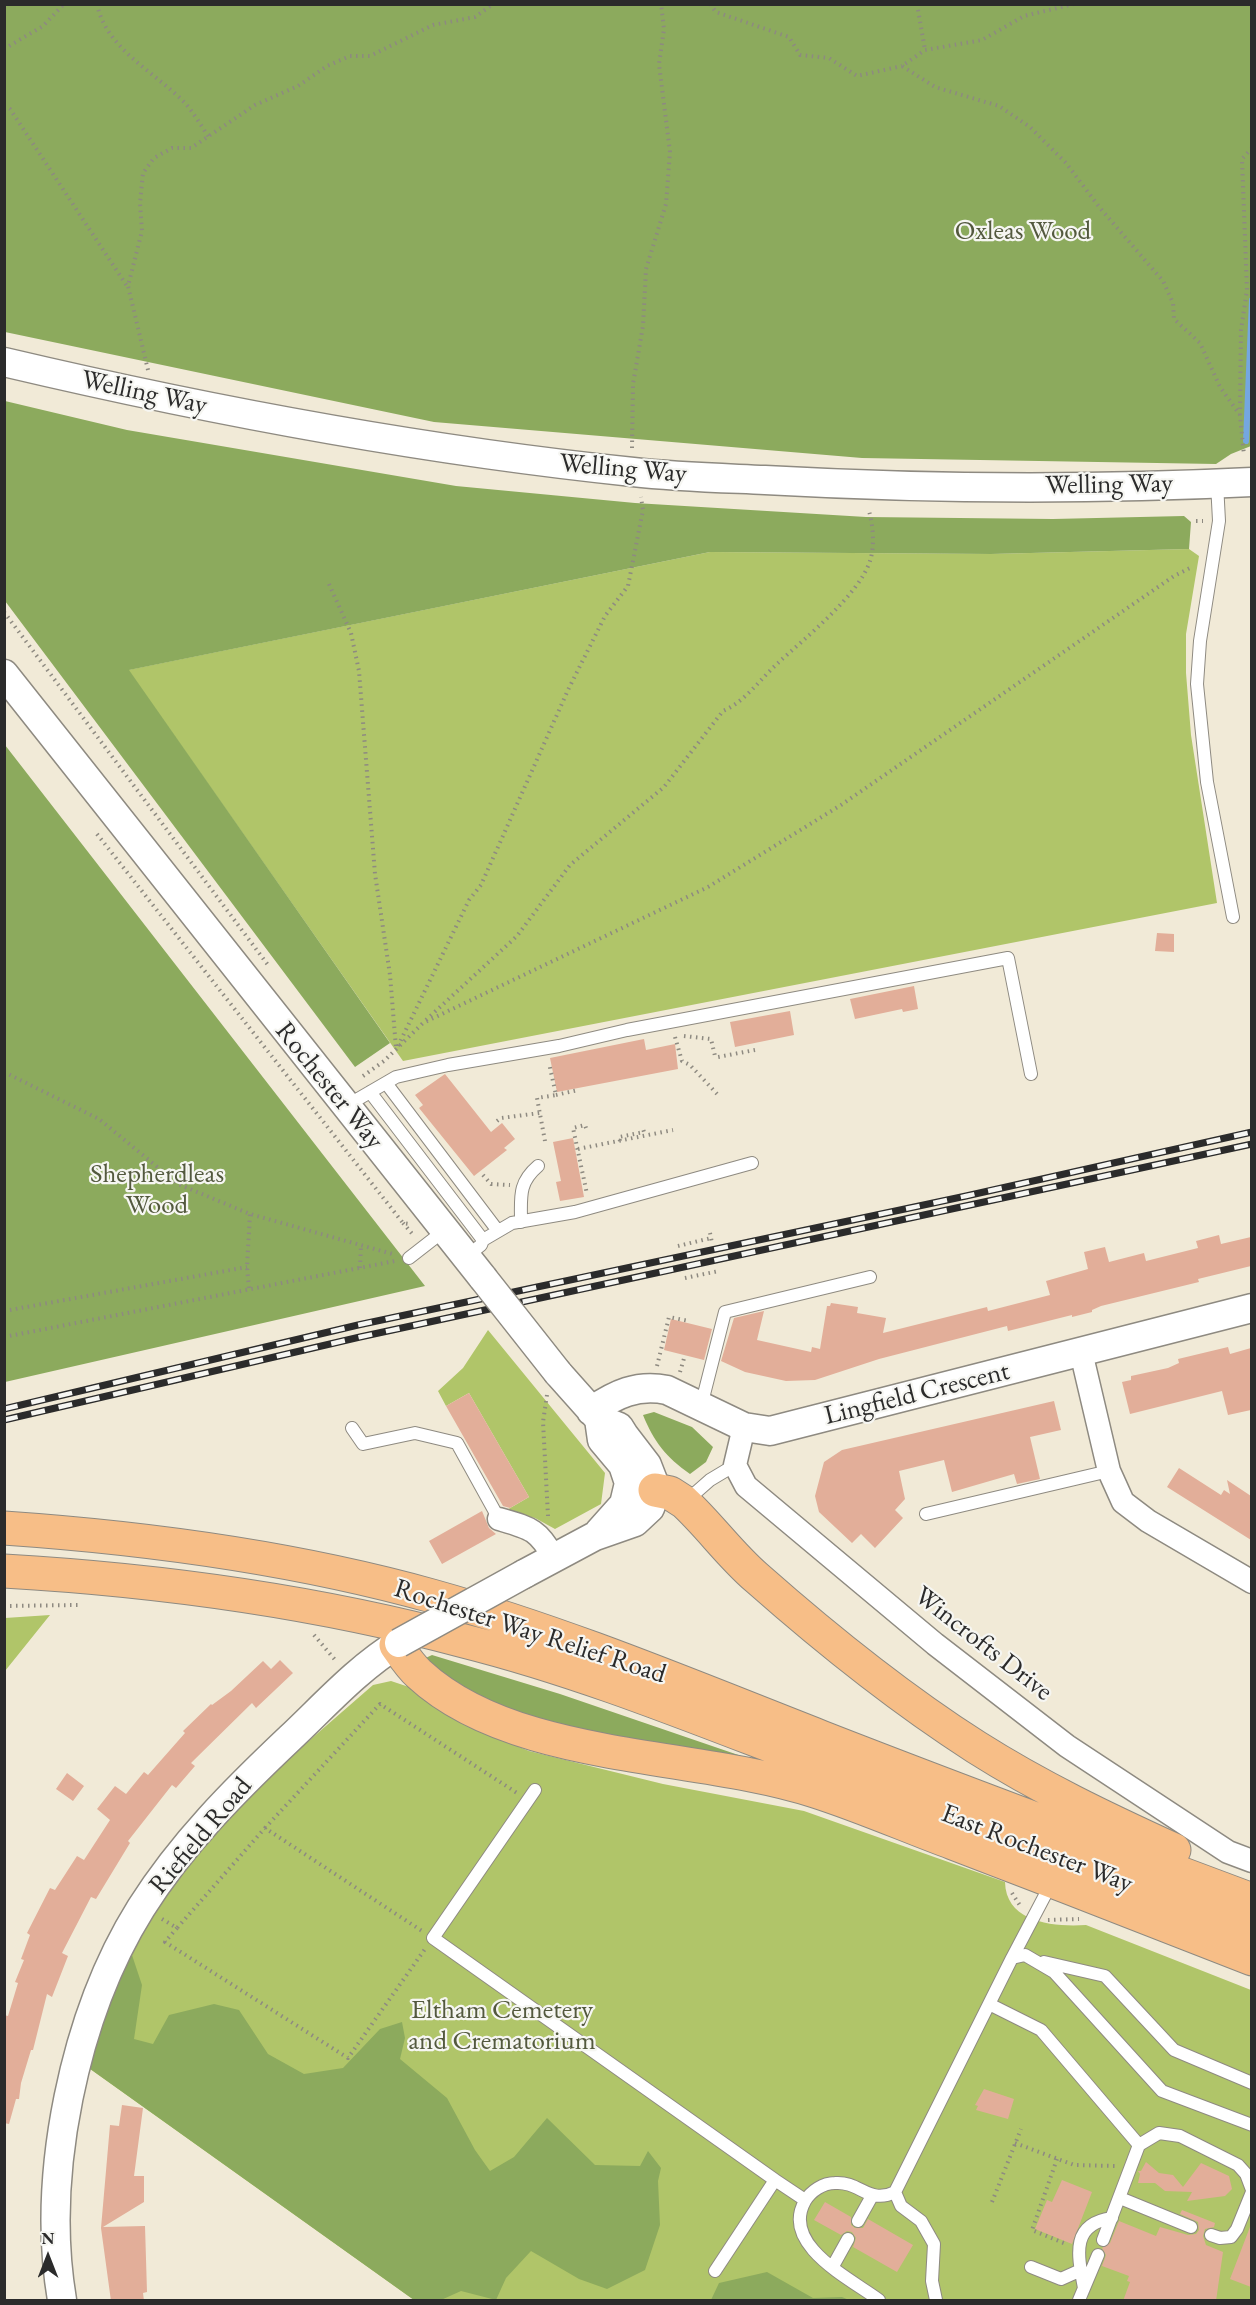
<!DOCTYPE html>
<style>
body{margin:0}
#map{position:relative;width:1256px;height:2305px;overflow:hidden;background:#f1ead7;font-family:"EB Garamond",serif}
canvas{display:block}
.frame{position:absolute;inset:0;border:6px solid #2b2b2b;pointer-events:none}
.north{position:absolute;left:18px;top:2227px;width:60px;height:60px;-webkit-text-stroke:4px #f6f6f2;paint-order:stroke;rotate:0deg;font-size:16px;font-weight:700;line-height:24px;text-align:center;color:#2b2b2b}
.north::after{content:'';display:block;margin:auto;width:21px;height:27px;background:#2b2b2b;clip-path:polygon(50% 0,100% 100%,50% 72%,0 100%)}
</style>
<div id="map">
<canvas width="1256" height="2305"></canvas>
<div class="frame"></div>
<div class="north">N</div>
</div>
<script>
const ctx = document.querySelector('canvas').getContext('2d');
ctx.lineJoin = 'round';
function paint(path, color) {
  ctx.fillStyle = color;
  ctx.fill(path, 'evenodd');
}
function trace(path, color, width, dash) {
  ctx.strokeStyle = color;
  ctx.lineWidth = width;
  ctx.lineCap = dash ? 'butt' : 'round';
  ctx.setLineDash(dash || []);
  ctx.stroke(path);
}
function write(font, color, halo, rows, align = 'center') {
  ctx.font = font + ' "EB Garamond",serif';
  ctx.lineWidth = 4.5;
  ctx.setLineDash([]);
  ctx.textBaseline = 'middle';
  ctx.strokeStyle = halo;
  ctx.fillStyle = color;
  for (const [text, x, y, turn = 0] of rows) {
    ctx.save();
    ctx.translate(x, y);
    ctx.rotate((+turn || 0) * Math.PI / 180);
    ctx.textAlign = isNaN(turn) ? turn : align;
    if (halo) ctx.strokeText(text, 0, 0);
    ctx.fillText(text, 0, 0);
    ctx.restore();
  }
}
paint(new Path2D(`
 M1189 549 1199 556 1186 634V673L1191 735 1217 903 403 1061 128 670 710 552 991 554Z
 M488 1330 605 1473 601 1504 555 1529 535 1518 505 1511 529 1497 469 1393 446 1406 438 1391 463 1368Z
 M50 1615 5 1671V1618Z
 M391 1681 409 1687 488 1734 529 1751 663 1784 804 1811 1005 1882C1006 1923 1054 1927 1086 1925L1251 1990V2300H414L86 2066 120 1965 186 1860 226 1813 373 1685Z`), '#b0c569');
paint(new Path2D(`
 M5 4 1251 5V446L1231 454 1216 464 862 458 434 422 5 332Z
 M5 401 127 430 456 486 635 503 866 517 1053 519 1184 516 1191 522 1189 549 991 554 710 552 129 670 390 1043 355 1067 5 601Z
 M5 745 425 1286 5 1382Z
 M654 1412 692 1427 713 1447 706 1462 690 1474C666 1457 654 1442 643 1415Z
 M432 1655 560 1694 791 1773 517 1717 415 1663Z
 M130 1949 142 1985 134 2039 153 2044 169 2015 214 2004 239 2010 268 2054 304 2074 343 2068 380 2029 402 2022 405 2038 400 2059 447 2098 475 2150 490 2171 514 2157 547 2118 595 2165 640 2166 648 2151 661 2168 658 2181 660 2225 645 2270 607 2289 579 2279 531 2251 506 2278 496 2300 461 2291 441 2300H414L86 2066Z
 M767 2272 813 2298 842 2297 849 2300H711L719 2283Z`), '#8caa5d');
trace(new Path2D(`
 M1246 441 1252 300`), '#74a7e0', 6);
paint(new Path2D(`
 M1157 933 1174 934V952L1155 951Z
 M914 986 918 1009 903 1012 902 1009 855 1019 850 999Z
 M790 1011 794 1035 735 1047 730 1022Z
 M644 1039 646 1050 675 1044 678 1069 557 1092 550 1058Z
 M445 1074 491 1132 502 1123 515 1139 504 1148 507 1150 474 1176 419 1108 423 1105 415 1095Z
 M573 1138 584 1197 560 1201 556 1182 561 1181 553 1142Z
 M1219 1235 1221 1244 1251 1237V1266L1198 1279 1199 1282 1101 1306 1092 1310V1312L1072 1317V1315L1008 1331 1007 1326 879 1359 815 1380 786 1381 745 1372 721 1361 734 1318 764 1311 757 1340 811 1352 812 1347 820 1349 827 1306H830L831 1303 858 1307 857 1313 886 1318 883 1333 987 1307 988 1311 1050 1295 1046 1281 1088 1269 1084 1252 1105 1247 1109 1262 1144 1253 1146 1261 1198 1248 1196 1241Z
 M671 1319 712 1329 704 1360 664 1350Z
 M1228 1347 1230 1354 1251 1348V1410L1228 1415 1222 1391 1130 1414 1122 1382 1131 1380V1376L1168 1368 1179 1363 1178 1359Z
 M469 1393 529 1497 510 1508 503 1506 446 1406Z
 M1054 1401 1061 1430 1030 1437 1040 1479 1017 1484 1014 1474 952 1492 944 1460 899 1471 905 1499 895 1510 903 1518 875 1548 861 1534 852 1543 819 1512 815 1496 824 1462 842 1450Z
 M1179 1468 1221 1495 1224 1490 1230 1494 1227 1480 1251 1496V1540L1167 1487Z
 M482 1511 489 1528 496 1534 442 1564 429 1541Z
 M280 1660 293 1673 256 1708 252 1703 191 1763 195 1766 176 1788 172 1785 128 1841 130 1843 96 1899 91 1897 62 1953 68 1956 52 1997 47 1994 33 2050H31L21 2083 19 2099H16L9 2124 4 2123V2015L8 2016 18 1983 15 1982 24 1960 21 1959 30 1935 27 1933 50 1888 55 1890 77 1856 84 1860 110 1820 97 1809 115 1786 126 1794 144 1772 148 1775 185 1733 183 1731 211 1704 212 1705 231 1691 263 1661 271 1669Z
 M67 1773 84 1786 73 1801 56 1789Z
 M984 2089 1014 2099 1008 2119 976 2110 978 2106 975 2105Z
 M122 2105 143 2108 134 2176H144V2202L103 2227 145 2226 147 2292 143 2293 144 2301H111L101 2228 110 2125 119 2126Z
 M1146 2162 1159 2173 1173 2175 1183 2187 1201 2163 1229 2176 1232 2189 1225 2196 1187 2201 1192 2192 1165 2191 1155 2183H1138L1140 2174 1138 2171H1141Z
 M1062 2180 1092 2192 1072 2244 1035 2229 1047 2200 1052 2202Z
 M825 2202 851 2217V2225L855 2228H863L868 2219 913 2245 897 2272 853 2247 856 2238 852 2232 847 2231 841 2235 814 2220Z
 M1182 2210 1215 2223 1214 2227 1205 2229 1203 2236 1206 2245 1223 2252 1216 2301H1123L1130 2282 1127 2281 1129 2276 1102 2266 1106 2255 1102 2248 1110 2243 1119 2221 1156 2236 1160 2227 1188 2235 1196 2234 1199 2230 1198 2222 1180 2214Z
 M1250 2227H1251V2287L1230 2279Z`), '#e2ae99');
const service = new Path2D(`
 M1217 483 1219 521 1200 641 1197 684 1207 782 1233 917
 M386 1083 498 1231
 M370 1092 483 1240
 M346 1106 396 1077 448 1065 559 1046 627 1030 1008 958 1031 1074
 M521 1222C521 1197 518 1183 538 1166
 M466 1257 481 1245 483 1240 512 1223 575 1212 752 1163
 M409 1258 445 1230
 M701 1406 725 1312 870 1277
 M352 1428 363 1444 415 1433 457 1443 499 1519
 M685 1502 710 1480 735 1465
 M926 1514 1109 1471
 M535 1790 433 1938 775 2180
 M1012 1958 1052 1882
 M1044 1962 1105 1976 1174 2050 1252 2083
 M991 2005 1041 2030 1139 2145
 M1120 2198 1191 2227
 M858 2221 872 2196
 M1211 2235 1220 2238 1231 2237 1237 2229 1252 2192
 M1103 2240 1139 2145 1159 2133 1180 2136 1238 2165 1246 2174 1252 2190
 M833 2266 848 2239
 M1031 2267 1061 2279 1081 2270
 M715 2271 775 2180 805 2200
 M1084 2288C1078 2256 1070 2224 1112 2218
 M879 2300C851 2279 780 2245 805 2201 811 2191 823 2183 835 2183 860 2181 869 2205 895 2192
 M936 2300 932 2281 934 2244 921 2221 901 2206 895 2192 1012 1958 1025 1955 1054 1972 1162 2091 1252 2125
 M1079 2300 1098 2255`);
const minor = new Path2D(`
 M1081 1352 1109 1471 1123 1502 1148 1521 1252 1582
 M744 1427 735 1465 746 1486 935 1644 1067 1746 1228 1852 1252 1861
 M499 1519C530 1528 538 1529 554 1558`);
const tertiary = new Path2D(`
 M4 362C212 411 421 450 633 472 677 477 721 478 765 480 927 489 1090 490 1252 482
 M4 674 483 1278
 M591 1411C616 1394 637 1384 667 1390L744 1427 770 1431 1252 1308
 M599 1532 624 1504 629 1483 623 1465 602 1440 599 1419
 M524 1574 595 1536 635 1522 650 1508 654 1497V1483L647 1465 624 1435 619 1427 599 1419 558 1373
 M62 2300C41 2176 74 2015 141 1908 182 1843 235 1790 290 1738 325 1705 358 1668 399 1643`);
const trunk = new Path2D(`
 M655 1490 670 1493 684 1502C710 1526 730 1555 757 1578 826 1639 898 1697 976 1747 1039 1787 1106 1819 1174 1850
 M4 1528C149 1538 292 1557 432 1596 565 1633 693 1687 821 1737 964 1793 1108 1846 1252 1900
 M4 1571C160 1580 314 1601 464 1641 575 1669 680 1711 787 1752 942 1811 1097 1873 1252 1933
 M396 1645C403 1655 410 1666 419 1674 514 1762 695 1752 815 1791 862 1806 907 1826 953 1843 1053 1881 1152 1920 1252 1959`);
trace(service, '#8e8a81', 14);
trace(minor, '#8e8a81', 25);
trace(tertiary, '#8e8a81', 31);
trace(trunk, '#8e8a81', 35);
trace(new Path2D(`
 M97 4C106 49 155 72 185 103 194 113 201 126 209 137
 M710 4 716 12 789 37 800 55 829 58 857 76 902 66
 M917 4 925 50
 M1074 4 1024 16 982 40 925 50 902 66 935 87 999 106 1030 127 1066 163 1100 208 1163 281 1173 303 1174 319 1200 343 1220 387 1240 415 1244 455
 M4 49 43 26 64 4
 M4 106 10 109 127 286
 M148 370 128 286 142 231 140 203 143 173 154 158 172 148H191L255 105 298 86 327 66 350 56H370L433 25 475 17 493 4
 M1240 415 1241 330 1247 290 1242 159 1252 148
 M632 448 633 384 643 326 646 269 666 204 670 152 659 64 664 29 661 4
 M1196 521H1203
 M329 584 351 633 359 671 375 874 390 975 396 1048
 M4 612 268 965
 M97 834 403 1223 410 1224
 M426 1020 517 936 570 865 664 787 723 711C746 701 760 679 778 663 804 639 859 595 870 561 875 546 873 525 869 511
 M684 1036 711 1039 715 1056 718 1057 755 1050
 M675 1037 682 1061 690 1065 719 1096
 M398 1046 469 900 481 885 568 690 605 616 628 586 643 510 641 497
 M4 1072 99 1119 178 1184 250 1214 396 1255
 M363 1076 384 1061 423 1023 708 887 841 805 1174 576 1190 568
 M556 1095 578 1090
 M497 1121 501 1118 540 1113
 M586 1128 585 1125 573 1128 587 1194
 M545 1141 537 1098 556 1095 549 1063
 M620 1141 619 1137 644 1132 643 1129
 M578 1149 673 1130
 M483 1175 491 1184 510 1185
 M403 1223 414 1236
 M710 1233 712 1243
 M678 1246 711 1238
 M360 1268 361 1245
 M685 1278 719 1271
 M249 1288 247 1267 250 1214
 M4 1311 247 1267
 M4 1337 395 1261
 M657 1366 669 1317 689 1321
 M680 1372 685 1355
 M547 1395 543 1422 548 1516
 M4 1606 79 1605
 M314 1635 336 1661
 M265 1828 380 1704 517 1793
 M1012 1893 1021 1907
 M162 1919 177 1928 265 1828 422 1931
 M1048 1920 1079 1919
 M177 1928 165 1942 348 2058 425 1949
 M1015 2143 1074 2165 1115 2166
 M1057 2159 1032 2230 1066 2244
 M992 2202 1021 2129`), '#8e8a81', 4, [1.5, 4.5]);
trace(service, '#fff', 12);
trace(minor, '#fff', 22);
trace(tertiary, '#fff', 28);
trace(trunk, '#f7be87', 33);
const rail = new Path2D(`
 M4 1409 358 1325 966 1196 1252 1132
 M4 1420 360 1337 1252 1144`);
trace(rail, '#2b2b2b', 7);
trace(rail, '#f6f6f2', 4.5, [14]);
const tertiaryBridge = new Path2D(`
 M483 1278 558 1373
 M399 1643 524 1574`);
trace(tertiaryBridge, '#8e8a81', 31, []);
trace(tertiaryBridge, '#fff', 28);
write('27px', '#53593e', '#f6f6f2', [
 ["Oxleas Wood",1023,232],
 ["Shepherdleas",157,1175],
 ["Wood",157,1206],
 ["Eltham Cemetery",502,2011],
 ["and Crematorium",502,2042]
]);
write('27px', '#2b2b2b', '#f6f6f2', [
 ["Welling Way",144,393,12],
 ["Welling Way",623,469,5],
 ["Welling Way",1109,485,-1],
 ["Rochester Way",329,1086,51],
 ["Lingfield Crescent",917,1394,-14],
 ["Rochester Way Relief Road",530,1632,18],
 ["Wincrofts Drive",983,1644,38],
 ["Riefield Road",201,1836,-50],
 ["East Rochester Way",1037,1849,21]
]);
</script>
